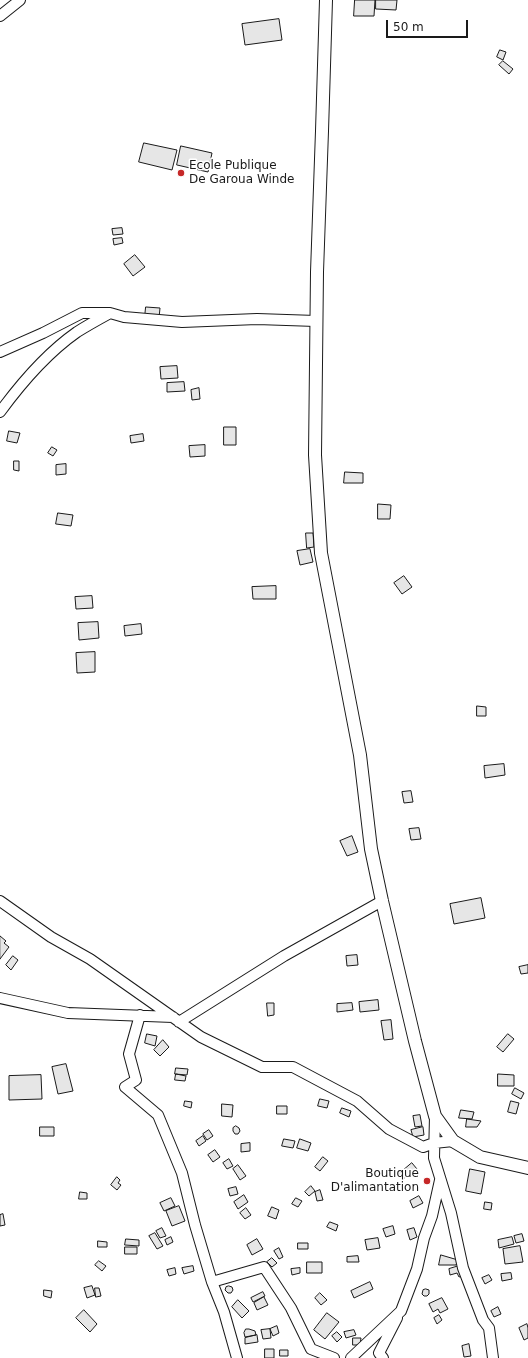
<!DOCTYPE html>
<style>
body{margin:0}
#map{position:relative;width:528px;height:1358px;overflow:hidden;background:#fff;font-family:"DejaVu Sans",sans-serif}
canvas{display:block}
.scale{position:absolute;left:386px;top:20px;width:82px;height:18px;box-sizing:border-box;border:2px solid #1a1a1a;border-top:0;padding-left:5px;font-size:12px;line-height:14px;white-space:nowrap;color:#1a1a1a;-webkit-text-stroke:3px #fff;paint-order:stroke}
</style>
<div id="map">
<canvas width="528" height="1358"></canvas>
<div class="scale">50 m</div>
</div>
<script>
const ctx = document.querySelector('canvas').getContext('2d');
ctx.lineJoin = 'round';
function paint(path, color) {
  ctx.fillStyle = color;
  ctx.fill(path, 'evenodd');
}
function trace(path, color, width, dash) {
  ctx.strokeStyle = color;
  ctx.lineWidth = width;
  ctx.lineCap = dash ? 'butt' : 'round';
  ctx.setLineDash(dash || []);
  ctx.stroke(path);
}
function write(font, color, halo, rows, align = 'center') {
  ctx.font = font + ' "DejaVu Sans",sans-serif';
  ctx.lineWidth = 3;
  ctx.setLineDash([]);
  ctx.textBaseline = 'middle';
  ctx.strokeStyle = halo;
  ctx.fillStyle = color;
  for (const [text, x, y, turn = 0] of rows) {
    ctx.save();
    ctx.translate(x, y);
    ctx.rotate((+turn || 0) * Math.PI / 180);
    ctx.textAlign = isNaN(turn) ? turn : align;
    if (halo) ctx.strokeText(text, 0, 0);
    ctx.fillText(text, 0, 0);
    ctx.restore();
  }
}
const building = new Path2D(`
 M355 0H375L374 16H354Z
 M376 0H397L396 10 376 9Z
 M279 19 282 40 245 45 242 24Z
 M500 50 506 52 503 60 497 57Z
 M503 61 513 69 509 74 499 65Z
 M144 143 177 150 172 170 139 162Z
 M181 146 212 153 208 172 177 165Z
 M122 228 123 234 113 235 112 229Z
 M122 238 123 243 114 245 113 239Z
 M135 255 145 267 133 276 124 264Z
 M146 307 160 308 159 318 145 317Z
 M177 366 178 378 161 379 160 367Z
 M184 382 185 391 167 392V383Z
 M199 388 200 399 192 400 191 390Z
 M224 427H236V445H224Z
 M9 431 20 433 17 443 7 441Z
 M143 434 144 441 131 443 130 436Z
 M205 445V456L190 457 189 446Z
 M52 447 57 450 53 456 48 453Z
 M14 461H19V471L14 470Z
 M66 464V474L56 475V465Z
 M345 472 363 473V483H344Z
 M378 504 391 505 390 519H378Z
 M58 513 73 515 71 526 56 524Z
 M306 533H313L314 547 307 548Z
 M310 549 313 562 300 565 297 551Z
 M404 576 412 587 402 594 394 583Z
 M276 586V599H253L252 587Z
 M92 596 93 608 76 609 75 597Z
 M98 622 99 638 79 640 78 623Z
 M141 624 142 634 125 636 124 626Z
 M95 652V672L77 673 76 653Z
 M477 706 486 707V716H477Z
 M504 764 505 775 485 778 484 766Z
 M411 791 413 802 404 803 402 792Z
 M419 828 421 839 411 840 409 829Z
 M352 836 358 852 347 856 340 841Z
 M481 898 485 918 454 924 450 904Z
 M0 936 6 941 4 943 9 947 0 959Z
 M357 955 358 965 347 966 346 956Z
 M13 956 18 960 11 970 6 965Z
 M528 965V973L521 974 519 967Z
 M378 1000 379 1010 360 1012 359 1002Z
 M267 1003H274V1015L268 1016Z
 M352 1003 353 1010 337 1012V1004Z
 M391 1020 393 1039 384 1040 381 1021Z
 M147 1034 157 1036 155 1046 145 1043Z
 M508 1034 514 1039 503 1052 497 1047Z
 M163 1040 169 1047 160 1056 154 1050Z
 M66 1064 73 1091 58 1094 52 1067Z
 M176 1068 188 1069 187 1075 175 1074Z
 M176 1074 186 1076 185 1081 175 1080Z
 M498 1074 514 1075V1086H498Z
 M41 1075 42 1099 9 1100V1076Z
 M515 1088 524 1093 521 1099 512 1094Z
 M320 1099 329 1101 327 1108 318 1106Z
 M185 1101 192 1102 191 1108 184 1106Z
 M511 1101 519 1103 516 1114 508 1112Z
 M222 1104 233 1105 232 1117 222 1116Z
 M277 1106H287V1114H277Z
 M342 1108 351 1111 349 1117 340 1113Z
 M461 1110 474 1112 472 1119 459 1118Z
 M420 1115 422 1126 415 1127 413 1116Z
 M467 1119 481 1121 477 1127H466Z
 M236 1126 239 1128 240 1131 238 1134H235L233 1131V1128Z
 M40 1127H54V1136H40Z
 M423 1127 424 1135 413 1137 411 1130Z
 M209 1130 213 1136 207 1140 203 1134Z
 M203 1136 206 1141 199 1146 196 1141Z
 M284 1139 295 1141 293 1148 282 1146Z
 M300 1139 311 1143 308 1151 297 1148Z
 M250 1143V1151L241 1152V1144Z
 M215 1150 220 1157 213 1162 208 1155Z
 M323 1157 328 1161 320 1171 315 1167Z
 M229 1159 233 1166 227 1169 223 1163Z
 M412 1163 417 1169 403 1179 399 1174Z
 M238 1165 246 1176 240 1180 233 1169Z
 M470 1169 485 1172 481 1194 466 1191Z
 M117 1177 120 1180 118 1183 121 1185 117 1190 111 1185Z
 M311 1186 315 1191 309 1196 305 1192Z
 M236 1187 238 1194 230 1196 228 1189Z
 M320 1190 323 1200 317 1201 315 1192Z
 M80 1192 87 1193V1199H79Z
 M244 1195 248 1202 238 1209 234 1202Z
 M419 1196 423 1203 413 1208 410 1201Z
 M171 1198 175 1206 164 1211 160 1203Z
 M296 1198 302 1201 298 1207 292 1204Z
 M485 1202 492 1203 491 1210 484 1209Z
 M179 1206 185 1221 172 1226 166 1211Z
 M272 1207 279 1210 276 1219 268 1216Z
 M246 1208 251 1215 245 1219 240 1213Z
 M3 1214 5 1225 0 1226V1215Z
 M330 1222 338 1225 336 1231 327 1227Z
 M393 1226 395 1234 386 1237 383 1229Z
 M162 1228 166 1236 160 1238 156 1231Z
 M414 1228 417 1237 410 1240 407 1230Z
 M155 1233 163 1246 157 1249 149 1236Z
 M522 1234 524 1241 516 1243 514 1236Z
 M171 1237 173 1242 167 1245 165 1240Z
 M512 1237 514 1244 499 1248 498 1240Z
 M378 1238 380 1248 367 1250 365 1240Z
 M126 1239 139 1240V1246L125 1245Z
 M257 1239 263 1249 252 1255 247 1245Z
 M98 1241 107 1242V1247H98Z
 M298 1243H308V1249H298Z
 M520 1246 523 1262 505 1264 503 1249Z
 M125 1247H137V1254H125Z
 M279 1248 283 1257 279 1259 274 1251Z
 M441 1255 458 1260 456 1265H439Z
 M358 1256 359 1262H347V1257Z
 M272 1258 277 1263 272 1267 267 1262Z
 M99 1261 106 1266 102 1271 95 1265Z
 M307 1262H322V1273H307Z
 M193 1266 194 1271 184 1274 182 1268Z
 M459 1266 463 1276 459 1277 457 1273 450 1275 449 1269Z
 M175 1268 176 1274 169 1276 167 1270Z
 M300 1268V1273L292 1275 291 1269Z
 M511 1273 512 1279 502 1281 501 1274Z
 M489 1275 492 1280 485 1284 482 1278Z
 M370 1282 373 1289 354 1298 351 1291Z
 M92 1286 95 1295 87 1298 84 1288Z
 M229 1286 232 1287 233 1290 231 1293H228L225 1290 226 1287Z
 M95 1288H99L101 1296 96 1297Z
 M426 1289 429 1290V1294L427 1296H424L422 1294 423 1290Z
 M44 1290 52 1291 51 1298 44 1296Z
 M263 1292 265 1296 253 1302 251 1298Z
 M320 1293 327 1300 321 1305 315 1298Z
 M264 1297 268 1305 257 1310 254 1303Z
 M442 1298 448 1309 440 1313 438 1309 433 1312 429 1304Z
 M238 1300 249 1311 242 1318 232 1307Z
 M498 1307 501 1314 494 1317 491 1311Z
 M84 1310 97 1324 90 1332 76 1318Z
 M327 1313 339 1322 325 1339 314 1330Z
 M439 1315 442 1320 437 1324 434 1318Z
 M527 1324 528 1328V1338L524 1340 519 1328Z
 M277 1326 279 1333 273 1336 270 1329Z
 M246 1329H249L255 1331 256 1335 245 1337 244 1333Z
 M270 1329 271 1338 263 1339 261 1330Z
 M354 1330 356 1335 346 1338 344 1332Z
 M337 1332 342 1337 337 1342 332 1336Z
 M257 1335 258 1342 245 1344V1338Z
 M353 1338H361L360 1345H353Z
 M469 1344 471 1356 464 1357 462 1346Z
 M265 1349H274V1358H265Z
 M280 1350H288V1356H280Z`);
paint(building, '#e6e6e6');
trace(building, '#1a1a1a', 1);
const minor = new Path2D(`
 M0 16 20 0
 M0 352 43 333 82 313H110L124 317 182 322 257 319 316 321
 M0 412C22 382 47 353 77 332 88 325 99 319 110 313
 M0 901 51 937 90 959 201 1037 262 1067H293L357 1101 389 1129 423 1147 434 1143 453 1141
 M0 998 68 1013 173 1017
 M140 1015 129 1054 136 1080 125 1087 158 1115 182 1173 195 1225 212 1282 264 1267 291 1308 311 1349 334 1358
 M179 1022 284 956 382 901
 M435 1116 434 1158 451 1213 463 1268 483 1320 489 1328 493 1358
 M212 1282 224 1312 237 1358
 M351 1358 401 1311 417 1269 424 1238 432 1216 440 1180
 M383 1358 379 1353 397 1318`);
const tertiary = new Path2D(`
 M326 0 322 131 317 272 315 455 321 553 360 755 371 849 382 901 415 1041 435 1116 453 1141 480 1157 528 1168`);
trace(minor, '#1a1a1a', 12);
trace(tertiary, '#1a1a1a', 14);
trace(minor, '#fff', 10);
trace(tertiary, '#fff', 12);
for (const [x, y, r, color] of [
 [181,173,4,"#c62828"],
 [427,1181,4,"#c62828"]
]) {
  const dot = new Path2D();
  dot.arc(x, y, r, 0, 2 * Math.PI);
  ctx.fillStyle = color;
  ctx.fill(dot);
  trace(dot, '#fff', 1.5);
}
write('12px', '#1a1a1a', '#fff', [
 ["Ecole Publique",189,166],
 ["De Garoua Winde",189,180],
 ["Boutique",419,1174,"right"],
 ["D'alimantation",419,1188,"right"]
], 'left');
</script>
